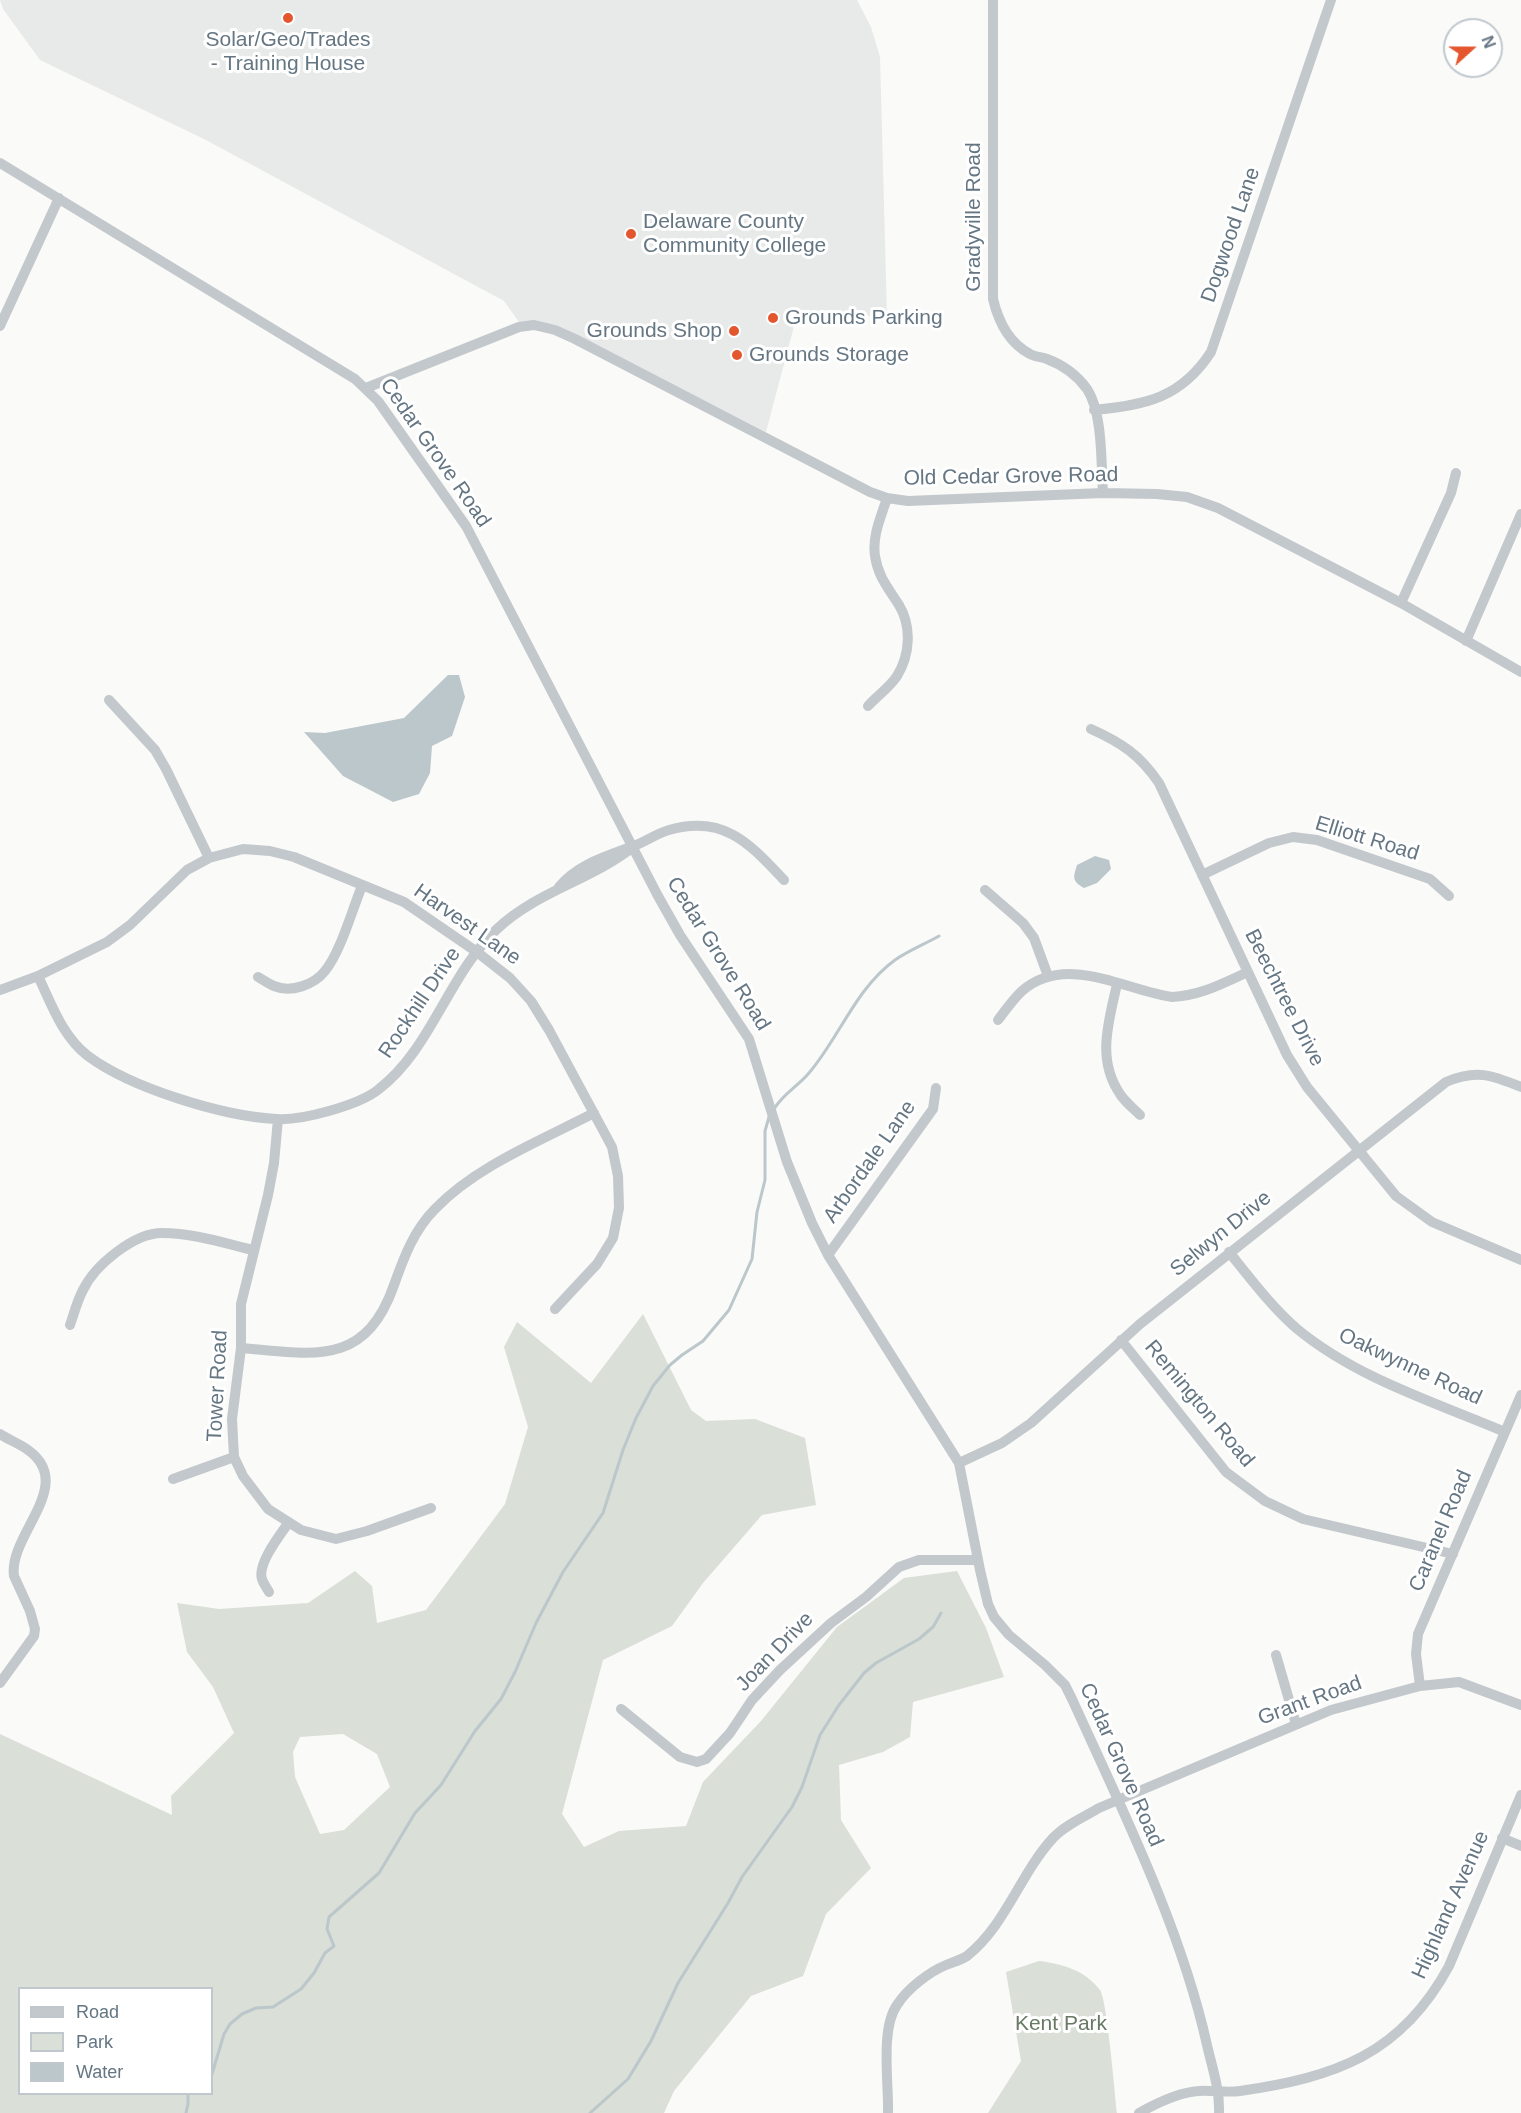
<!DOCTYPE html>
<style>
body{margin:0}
#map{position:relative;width:1521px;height:2113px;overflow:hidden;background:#fafaf8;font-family:Arial,sans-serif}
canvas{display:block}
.legend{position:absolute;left:18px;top:1987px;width:195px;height:108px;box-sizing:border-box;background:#fff;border:2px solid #c1c8cd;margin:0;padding:8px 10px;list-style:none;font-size:18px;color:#657683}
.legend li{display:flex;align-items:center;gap:12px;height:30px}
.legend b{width:30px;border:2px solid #c1c8cd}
.north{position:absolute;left:1443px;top:18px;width:60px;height:60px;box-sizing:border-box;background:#fff;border:2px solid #c1c8cd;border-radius:50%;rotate:69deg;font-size:16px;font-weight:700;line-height:24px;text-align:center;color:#657683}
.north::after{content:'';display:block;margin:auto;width:21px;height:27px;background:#e4572e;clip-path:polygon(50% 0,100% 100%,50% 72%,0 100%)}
</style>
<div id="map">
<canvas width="1521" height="2113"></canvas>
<ul class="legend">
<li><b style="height:8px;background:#c3c8cc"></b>Road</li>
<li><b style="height:16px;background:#dadfd7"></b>Park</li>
<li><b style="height:16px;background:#bbc7cb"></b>Water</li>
</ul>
<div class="north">N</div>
</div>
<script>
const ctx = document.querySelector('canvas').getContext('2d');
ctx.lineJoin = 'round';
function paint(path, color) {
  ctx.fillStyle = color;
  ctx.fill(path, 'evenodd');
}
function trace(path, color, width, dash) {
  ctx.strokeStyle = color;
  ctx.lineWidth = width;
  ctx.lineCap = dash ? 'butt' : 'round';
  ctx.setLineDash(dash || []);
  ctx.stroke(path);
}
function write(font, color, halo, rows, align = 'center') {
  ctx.font = font + ' Arial,sans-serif';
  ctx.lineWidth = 6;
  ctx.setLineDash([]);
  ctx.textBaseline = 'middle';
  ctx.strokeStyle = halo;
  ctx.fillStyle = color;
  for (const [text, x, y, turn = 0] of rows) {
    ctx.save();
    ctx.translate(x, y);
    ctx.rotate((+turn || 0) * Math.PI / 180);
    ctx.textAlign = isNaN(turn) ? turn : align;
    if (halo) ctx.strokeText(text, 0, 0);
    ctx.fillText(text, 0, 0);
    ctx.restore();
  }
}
paint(new Path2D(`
 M0 0H857L871 27 880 57 887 316 797 315 766 432 576 335 519 322 504 301 206 140 40 60 3 9Z`), '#e8e9e9');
paint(new Path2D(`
 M643 1314 691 1410 706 1421 755 1419 805 1438 816 1505 762 1515 703 1583 672 1626 603 1660 562 1814 584 1847 619 1831 686 1826 703 1782 761 1721 837 1627 904 1578 957 1571 986 1628 1004 1677 913 1702 910 1737 883 1752 839 1765 841 1820 871 1868 826 1914 803 1976 751 1996 674 2091 664 2113H0V1734L172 1815 171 1796 234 1733 213 1687 187 1652 177 1603 219 1609 308 1603 355 1571 372 1586 377 1623 426 1610 505 1504 528 1427 504 1347 517 1322 591 1383ZM343 1734 377 1754 390 1787 344 1830 320 1834 295 1777 293 1752 300 1737ZM20 1988H212V2094H20Z
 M1039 1961C1062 1964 1085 1970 1100 1990 1107 1999 1115 2095 1117 2113H988L1021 2061 1006 1972Z`), '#dadfd7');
paint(new Path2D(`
 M448 675H459L465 697 452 736 432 746 430 773 419 794 393 802 343 776 304 732 325 733 404 718Z
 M1095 856 1109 860 1111 869 1097 883 1084 888C1072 881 1073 878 1077 865Z`), '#bbc7cb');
trace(new Path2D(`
 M774 1109C783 1094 797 1087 809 1073 839 1038 856 988 895 960 908 951 925 944 939 936
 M212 2074 224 2034 230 2024 242 2014 256 2008 273 2007 301 1989 314 1973 325 1953 334 1946 327 1929 329 1917 379 1873 415 1813 441 1785 475 1731 501 1699 515 1672 536 1623 563 1572 603 1513 623 1450 636 1418 653 1386 670 1365 682 1355 703 1341 729 1310 752 1259 757 1212 765 1180V1131L769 1117
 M186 2113 188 2104V2094
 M590 2113 628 2079 651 2041 678 1983 728 1903 742 1877 792 1807 802 1787 820 1735 839 1705 864 1673 876 1663 919 1639 933 1627 941 1613`), '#bbc7cb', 3);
trace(new Path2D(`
 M993 0V299C998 320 1009 343 1030 354 1035 357 1042 357 1047 359 1063 365 1077 375 1087 389 1103 413 1101 464 1103 493
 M0 163 355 379 378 401 466 526 658 896 680 935 749 1039 787 1162 812 1223 828 1255 959 1463 980 1570 988 1604 994 1617 1009 1635 1045 1665 1065 1685 1072 1699C1122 1809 1181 1928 1207 2045 1212 2067 1220 2090 1219 2113
 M0 326 59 198
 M366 388 519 327 534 325 555 330 575 339 870 492 887 498 908 501 1103 493 1157 494 1187 497 1218 508 1401 603 1521 672
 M1094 410C1146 405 1181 398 1211 352L1331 0
 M1401 603 1451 493 1456 473
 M1466 641 1521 514
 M109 700 155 750 166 769 209 858
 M868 706C877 696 890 687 897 676 910 655 912 627 899 605 889 589 878 577 875 556 872 536 881 517 887 498
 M1091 729C1122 743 1140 755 1159 783L1287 1055 1307 1087 1396 1196 1432 1222 1521 1260
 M1202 875 1269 843 1293 837 1317 840 1430 879 1449 896
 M559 887C577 865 604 857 631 847 644 843 655 834 669 830 724 814 750 844 784 880
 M985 890 1023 923 1034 938 1048 976
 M38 976C51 1003 62 1036 88 1056 131 1088 222 1116 276 1119 301 1121 360 1105 379 1089 432 1048 448 975 497 929 536 892 591 880 633 847
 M258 977C263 980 269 984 274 986 291 993 314 985 325 971 341 951 352 910 362 886
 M1117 984C1109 1021 1096 1059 1120 1094 1125 1102 1133 1108 1140 1115
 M0 990 38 976 107 942 130 925 187 870 209 858 243 849 270 851 294 857 404 902 477 952 510 978 531 1001 549 1030 612 1147 618 1176 619 1208 613 1238 597 1264 555 1309
 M998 1020C1006 1010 1013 999 1022 991 1066 953 1124 990 1172 997 1200 996 1223 983 1248 972
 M278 1119 274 1163 268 1195 241 1304V1348L232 1419 234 1457 243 1476 268 1509 301 1530 336 1539 367 1531 431 1508
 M1229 1252C1250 1278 1271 1306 1296 1328 1356 1378 1434 1402 1505 1432
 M828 1255 933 1109 936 1088
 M70 1325C74 1314 77 1301 83 1290 95 1265 134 1233 162 1233 193 1233 224 1243 253 1250
 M1121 1340 1226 1472 1265 1501 1303 1519 1453 1554
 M241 1348C313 1354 365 1368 394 1285 404 1257 414 1230 435 1209 476 1166 542 1140 594 1113
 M0 1434C9 1440 20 1444 28 1450 77 1485 8 1535 14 1576L30 1611 35 1629 34 1636 0 1683
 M959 1463 1002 1443 1031 1423 1140 1324 1446 1082C1476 1069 1492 1075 1521 1087
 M173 1479 234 1457
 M269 1592C267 1588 263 1583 262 1579 257 1564 280 1535 289 1522
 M1276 1655 1296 1724
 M1420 1686 1416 1654 1418 1634 1521 1395
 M621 1709 680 1757 697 1762 706 1759 730 1733 752 1700 780 1670 831 1623 866 1597 899 1567 919 1560H977
 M1502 1838 1521 1846
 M888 2113C889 2084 880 2029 897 2005 907 1989 929 1972 946 1965 953 1962 961 1960 967 1956 1006 1925 1020 1874 1053 1838 1065 1825 1084 1817 1099 1808L1331 1710 1420 1686 1459 1682 1521 1705
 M1139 2113C1155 2104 1180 2092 1199 2091 1212 2090 1226 2093 1240 2091 1335 2077 1401 2055 1449 1966L1521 1795`), '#c3c8cc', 10);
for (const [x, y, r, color] of [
 [288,18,6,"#e4572e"],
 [631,234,6,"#e4572e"],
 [773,318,6,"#e4572e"],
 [734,331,6,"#e4572e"],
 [737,355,6,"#e4572e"]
]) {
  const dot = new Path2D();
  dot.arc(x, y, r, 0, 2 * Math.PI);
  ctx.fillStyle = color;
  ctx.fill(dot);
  trace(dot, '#fff', 2);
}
write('21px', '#657683', '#fff', [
 ["Solar/Geo/Trades",288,40,"center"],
 ["- Training House",288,64,"center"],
 ["Delaware County",643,222],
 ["Community College",643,246],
 ["Grounds Parking",785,318],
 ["Grounds Shop",722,331,"right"],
 ["Grounds Storage",749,355]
], 'left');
write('21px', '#657683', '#fff', [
 ["Gradyville Road",974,217,-90],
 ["Dogwood Lane",1231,235,-71],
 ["Cedar Grove Road",435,453,55],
 ["Old Cedar Grove Road",1011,477,-1],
 ["Elliott Road",1367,839,17],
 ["Harvest Lane",467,925,35],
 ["Cedar Grove Road",718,954,58],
 ["Beechtree Drive",1284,998,63],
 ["Rockhill Drive",420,1003,-56],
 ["Arbordale Lane",870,1162,-55],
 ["Selwyn Drive",1221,1234,-39],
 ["Oakwynne Road",1410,1367,25],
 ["Tower Road",218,1386,-87],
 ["Remington Road",1199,1404,50],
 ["Caranel Road",1441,1531,-67],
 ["Joan Drive",775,1652,-46],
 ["Grant Road",1310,1701,-20],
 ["Cedar Grove Road",1121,1765,66],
 ["Highland Avenue",1451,1905,-66]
]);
write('21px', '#687a64', '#fff', [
 ["Kent Park",1061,2024]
]);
</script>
